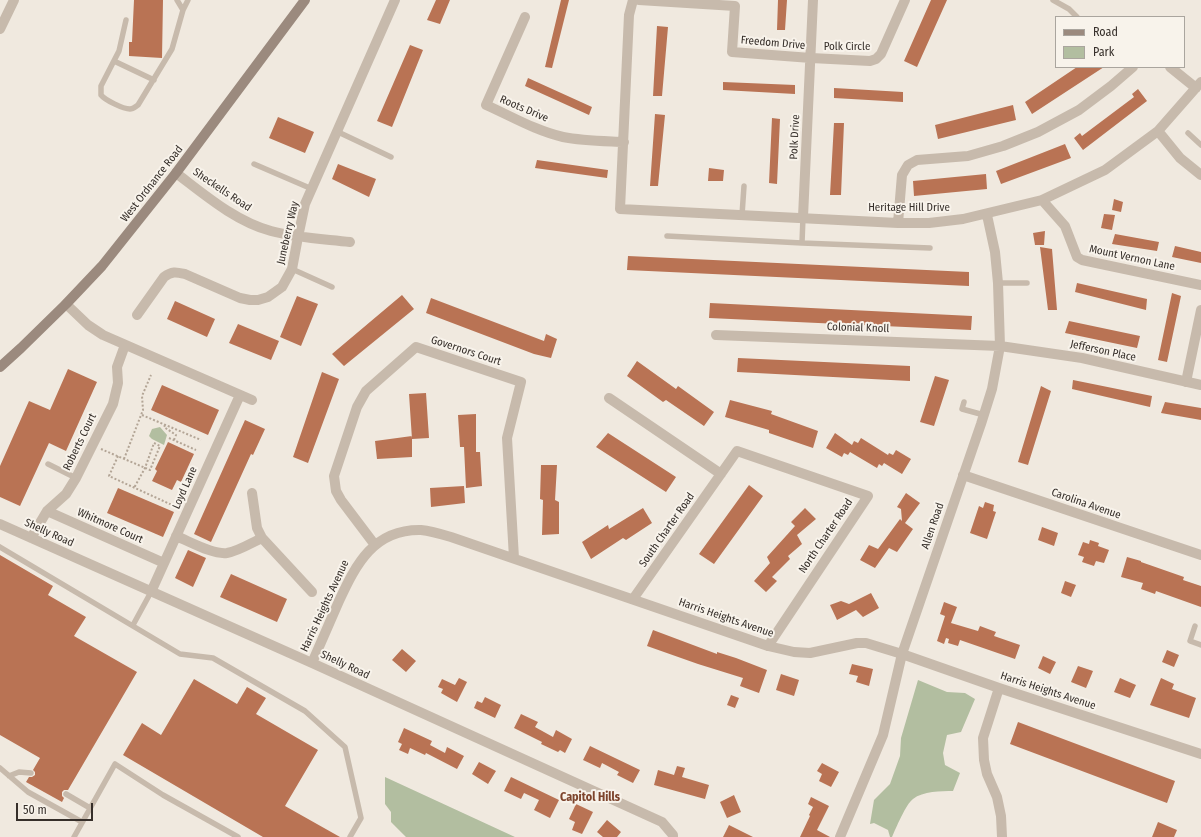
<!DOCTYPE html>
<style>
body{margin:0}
#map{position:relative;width:1201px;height:837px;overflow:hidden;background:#f0e9df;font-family:"Fira Sans Condensed",sans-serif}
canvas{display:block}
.legend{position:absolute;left:1055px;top:16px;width:130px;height:52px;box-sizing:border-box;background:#f8f3eb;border:1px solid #aaa59e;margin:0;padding:5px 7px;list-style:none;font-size:12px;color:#362f2a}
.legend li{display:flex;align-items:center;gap:8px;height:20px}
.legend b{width:20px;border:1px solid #aaa59e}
.scale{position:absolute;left:16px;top:803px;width:77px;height:18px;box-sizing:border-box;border:2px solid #362f2a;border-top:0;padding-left:5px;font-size:12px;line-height:14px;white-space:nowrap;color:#362f2a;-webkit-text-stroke:3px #f8f3eb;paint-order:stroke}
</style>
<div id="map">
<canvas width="1201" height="837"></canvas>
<ul class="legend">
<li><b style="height:5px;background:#9b8a7e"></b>Road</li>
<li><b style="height:11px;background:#b2bea0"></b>Park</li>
</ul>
<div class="scale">50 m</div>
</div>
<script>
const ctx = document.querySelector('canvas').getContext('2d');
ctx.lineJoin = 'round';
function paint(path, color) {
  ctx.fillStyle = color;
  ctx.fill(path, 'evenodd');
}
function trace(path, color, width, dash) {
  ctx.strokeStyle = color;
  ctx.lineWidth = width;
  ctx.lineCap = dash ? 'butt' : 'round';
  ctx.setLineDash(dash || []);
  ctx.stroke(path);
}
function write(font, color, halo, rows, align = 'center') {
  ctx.font = font + ' "Fira Sans Condensed",sans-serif';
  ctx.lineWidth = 4;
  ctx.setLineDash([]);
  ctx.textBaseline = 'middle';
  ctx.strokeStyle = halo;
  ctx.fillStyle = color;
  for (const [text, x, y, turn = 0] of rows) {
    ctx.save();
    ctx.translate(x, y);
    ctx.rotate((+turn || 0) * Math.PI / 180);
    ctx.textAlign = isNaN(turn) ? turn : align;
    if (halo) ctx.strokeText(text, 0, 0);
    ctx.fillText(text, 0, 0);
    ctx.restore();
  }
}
paint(new Path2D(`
 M160 427 167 435 164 445 152 439 149 436 152 429Z
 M918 680 947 692 965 693 975 699 961 732 947 735 943 753 945 765 960 773 953 791C941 791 923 791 913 799 906 804 896 828 892 837H890L888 830 874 823 870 824 874 800 890 784 900 756 901 738Z
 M385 777 515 837H406L391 822V812L385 804Z`), '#b2bea0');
paint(new Path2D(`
 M134 0H163L162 58 129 56V42H132Z
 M436 0H450L440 24 427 20Z
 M561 0H569L552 68 545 67Z
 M778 0H787L785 30H777Z
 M931 0H947L917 67 904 61Z
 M657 26 668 27 662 96H653Z
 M410 45 423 50 392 127 377 121Z
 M1077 67H1104L1032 114 1025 102Z
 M528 78 592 107 589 115 525 86Z
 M723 82 795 85V94L723 90Z
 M834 88 903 92V102L834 98Z
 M1138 89 1147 101 1083 150 1074 138 1080 133 1082 136 1134 97 1132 94Z
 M1013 105 1016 120 938 139 935 125Z
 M655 114 665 115 658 186H650Z
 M278 117 314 132 305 153 269 138Z
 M772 118 780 119 777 184 769 183Z
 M834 123H844L841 195H830Z
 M1065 144 1071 158 1001 184 996 171Z
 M537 160 608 170 607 178 535 168Z
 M338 164 376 179 369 197 332 179Z
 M709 168 724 170 723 181H708Z
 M986 174 987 189 914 196 913 181Z
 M1114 199 1123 202 1121 212 1112 210Z
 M1104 214 1115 215 1112 230 1101 228Z
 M1045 231 1044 245H1035L1033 233Z
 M1115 234 1159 242 1157 251 1112 244Z
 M1175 246 1201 252V263L1172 257Z
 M1040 247 1052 249 1057 310H1048Z
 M628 256 969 272V286L627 270Z
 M1077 283 1147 299 1146 310 1075 292Z
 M1172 293 1181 296 1167 362 1158 360Z
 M402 295 414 309 344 366 332 354Z
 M297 296 318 304 301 346 280 337Z
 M431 298 544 341 546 334 557 339 551 358 534 354 426 313Z
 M175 301 215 319 207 337 167 319Z
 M710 303 972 316 971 330 709 318Z
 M1069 321 1140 336 1137 348 1065 333Z
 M238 324 279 341 271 360 229 343Z
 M738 358 910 366V381L737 372Z
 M637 361 676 389 678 386 714 412 704 426 666 400 663 402 627 376Z
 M68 369 97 382 66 451 49 443 20 506 0 497V466L29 401 50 410Z
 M322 372 339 379 308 463 293 457Z
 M935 376 949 380 934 426 920 422Z
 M1073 380 1152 396 1150 407 1072 389Z
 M162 385 219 410 208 435 151 410Z
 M1041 386 1051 391 1028 465 1018 462Z
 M426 393 429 438 412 439 409 394Z
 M730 400 772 411 771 414 818 431 813 448 769 433V430L725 417Z
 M1165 402 1201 408V420L1161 413Z
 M476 414V452H480L482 486 466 488 464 447H460L458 415Z
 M245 420 265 429 253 455 251 454 211 542 194 534Z
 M608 433 676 477 666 492 596 447Z
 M835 433 852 445 854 441 858 443 861 438 888 455 889 453 893 455 896 450 911 459 902 474 884 463 882 466 879 464 877 468 850 452 848 455 844 453 842 457 826 448Z
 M412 436V457L377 459 375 441Z
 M168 442 194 454 181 482 177 480 172 490 152 481 157 471 155 469Z
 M541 465H557L555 500 559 502V534L542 535 543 500 540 499Z
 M749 485 763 496 714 564 699 554Z
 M464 486 465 503 431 507 430 488Z
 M118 488 174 512 163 537 107 513Z
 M906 493 920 503 905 523 913 529 897 552 889 548 875 568 860 560 869 545 878 549 900 519 902 521 901 509 897 507Z
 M985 502 994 505 993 511 996 512 987 539 970 533 979 506 983 508Z
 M643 508 652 523 626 540 623 538 591 559 582 542 608 525 609 529Z
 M805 508 816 519 797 535 802 544 788 556 790 559 772 577 777 581 766 592 754 581 770 563 767 557 795 526 791 522Z
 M1042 527 1058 533 1054 546 1038 540Z
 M1090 540 1099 543 1098 546 1109 550 1104 563 1096 561 1094 566 1082 562 1084 557 1078 555 1083 542 1089 544Z
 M188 550 206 558 193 587 175 578Z
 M0 555 53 586 48 595 86 617 74 636 137 672 68 790H64L62 792V796L64 798 62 802 26 782 29 777H32L35 775V772L33 770 40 758 0 735Z
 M1127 557 1141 561V562L1184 577 1183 580 1201 586V607L1156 591 1155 594 1141 589 1143 583 1121 577Z
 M231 574 287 599 277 622 220 597Z
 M1065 581 1076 585 1071 597 1061 593Z
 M871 593 879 608 863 617 856 610 837 620 830 605 841 601 849 604Z
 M944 602 957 607 951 623 978 631 980 626 996 632 994 636 1020 645 1015 659 960 640 958 646 948 643 949 639 946 638 944 644 937 641 945 616 940 614Z
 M653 630 717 654V652L736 658 767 670 759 693 740 686 743 678 698 664 647 646Z
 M402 649 416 661 406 672 392 660Z
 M1167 650 1179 655 1174 667 1162 662Z
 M1043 656 1056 662 1050 674 1038 668Z
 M852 664 873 669 869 686 856 682 858 676 849 674Z
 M1078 666 1093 671 1086 688 1071 682Z
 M781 674 799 680 794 696 776 690Z
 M459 678 467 682 457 702 441 693 443 689 438 687 442 679 455 685Z
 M1120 678 1136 685 1130 698 1114 692Z
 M1161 678 1174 684 1172 689 1196 698 1189 718 1150 705Z
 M194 679 237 704 247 687 266 698 256 714 318 750 285 806 340 837H263L123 755 142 723 161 735Z
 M731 695 739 698 735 708 727 705Z
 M485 697 501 705 495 718 474 708 477 701 482 703Z
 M521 714 538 722 535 727 553 737 556 730 572 739 565 753 560 750 558 752 541 744 542 742 514 728Z
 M1018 722 1175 781 1167 803 1010 744Z
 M404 728 432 741 430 745 445 753 447 747 464 756 457 769 426 753 425 755 410 748 408 754 399 750 402 744 398 742Z
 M590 746 640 770 633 783 617 775 619 772 602 763 600 768 583 760Z
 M479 762 496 771 488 784 472 774Z
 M822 763 839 772 831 787 819 781 822 774 817 771Z
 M677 766 685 768 682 777 709 785 705 799 654 785 658 770 674 775Z
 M511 777 559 800 550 818 534 810 539 800 524 793 521 799 504 791Z
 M734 795 741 812 727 818 720 802Z
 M811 797 829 806 817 830 830 837H800L810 816 809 815 813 807 808 804Z
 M576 804 593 812 582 834 572 830 575 822 569 819Z
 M607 820 621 832 617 837H603L597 832Z
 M1158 822 1177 830 1174 837H1152Z
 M729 825 753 837H723Z`), '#b97354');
trace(new Path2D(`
 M142 415 201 440
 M165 425 164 427 176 435 174 440
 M169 438 196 450
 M101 449C117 456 134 463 150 470L160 446 154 443 145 468 134 488
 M118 456 109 476 172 505
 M124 459 143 410 142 396 151 375`), '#b3a596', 2, [2, 2]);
trace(new Path2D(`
 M177 0 183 10
 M1053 0 1069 9 1077 17
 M126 20 119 51 101 86V95C105 100 123 109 130 109 133 109 135 107 138 105L172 49 183 10 188 0
 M114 61 154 80
 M336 131 391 157
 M1188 133 1201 145
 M254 164 312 189
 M742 215 744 186
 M667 236 802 243 930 248
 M802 243 803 217
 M292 269 332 287
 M998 283H1027
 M964 402 962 409 984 415
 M48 464 76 478
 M0 547 180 654 213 658 305 711 345 747 361 818 350 837
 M133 625 151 592
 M1195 626 1190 641 1201 645
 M0 768 28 792 82 822
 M9 776 19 772 31 773
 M66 794 90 808
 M74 837 115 764 163 795 238 837`), '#c7baac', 5.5);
trace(new Path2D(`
 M633 0 629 15 620 209 898 223H929L963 219 1042 200 1105 170 1158 131 1201 82
 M639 0 735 6 732 52 811 58 870 61 876 59 881 54 905 0
 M525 17 486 105C511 116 536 131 563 137 583 141 603 141 624 142
 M0 29 14 0
 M1170 67 1196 88
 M1158 131 1180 158 1201 175
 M176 173C205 195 235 221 271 231 297 238 324 239 350 242
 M1042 200 1065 226 1077 257 1082 260 1201 285
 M803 217 813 0
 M898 223 902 175 908 165 917 160 968 156 1003 146 1038 132 1079 110 1111 86 1133 67
 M66 304 88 325 103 335 252 400
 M137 315 164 277C172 271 176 272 185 274L240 298 250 300H258L268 297 282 287 292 269 298 237 305 204 395 0
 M716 335 1000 346 1082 358 1201 385
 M1186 382 1201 310
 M609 398 721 474
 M963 475 1201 555
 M252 493 257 528 262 538 312 592
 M47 511 164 563
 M0 524 312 663 662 822 673 835V837
 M176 536C189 541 213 555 227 553 239 551 251 543 262 538
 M31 538 47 511 66 494 76 478 113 404 118 383 117 367 125 345
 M375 545 341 500 336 491 334 476 357 407 366 391 416 347 521 382 507 438 514 558
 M151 592 240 395
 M633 599 737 451 868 496 768 646
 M312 663C321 642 330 622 339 601 356 564 374 529 421 530 431 531 441 534 451 537L768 646 794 652 810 653 857 643H866L902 654 999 688 1201 754
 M999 688 983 738 984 760 987 774 997 797 1001 816 1002 837
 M840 837 883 735 902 654 981 424 992 389 1000 346 998 283 995 252 987 215`), '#c7baac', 10);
trace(new Path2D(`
 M0 367 21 348 66 304 102 266 176 173 305 0`), '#9b8a7e', 10);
write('11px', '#362f2a', '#f8f3eb', [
 ["Freedom Drive",773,43,5],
 ["Polk Circle",847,47],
 ["Roots Drive",524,109,23],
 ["Polk Drive",795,137,-87],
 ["West Ordnance Road",152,184,-52],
 ["Sheckells Road",222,190,34],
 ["Heritage Hill Drive",909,208],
 ["Juneberry Way",288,233,-77],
 ["Mount Vernon Lane",1132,258,12],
 ["Colonial Knoll",858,328,2],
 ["Governors Court",466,351,18],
 ["Jefferson Place",1103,351,12],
 ["Roberts Court",80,442,-64],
 ["Loyd Lane",185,488,-66],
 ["Carolina Avenue",1086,504,19],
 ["Whitmore Court",110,526,24],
 ["Allen Road",933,526,-71],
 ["South Charter Road",667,530,-55],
 ["Shelly Road",49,533,24],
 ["North Charter Road",826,536,-56],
 ["Harris Heights Avenue",325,606,-65],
 ["Harris Heights Avenue",726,618,19],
 ["Shelly Road",345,665,25],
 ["Harris Heights Avenue",1048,691,18]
]);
write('bold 12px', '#7d442c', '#f8f3eb', [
 ["Capitol Hills",590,798]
]);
</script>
